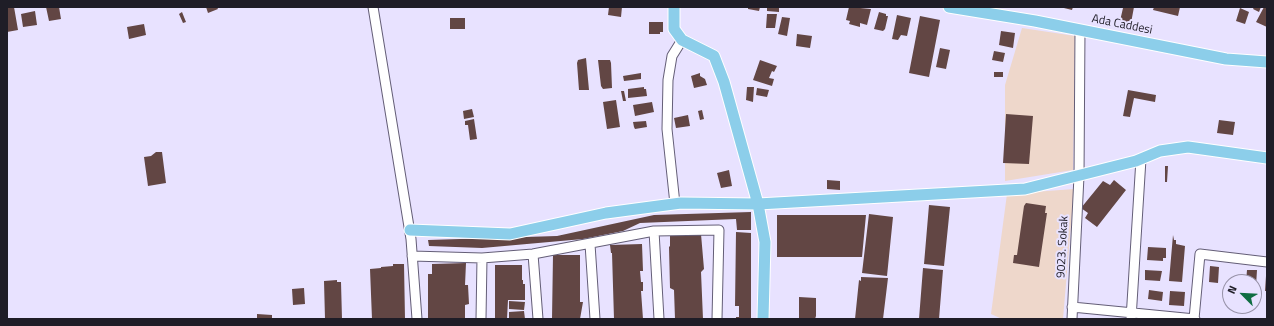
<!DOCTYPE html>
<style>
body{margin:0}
#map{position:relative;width:1274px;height:326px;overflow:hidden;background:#e8e2ff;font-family:"Titillium Web",sans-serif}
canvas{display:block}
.frame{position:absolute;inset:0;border:8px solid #1f1d27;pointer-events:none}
.north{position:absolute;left:1222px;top:274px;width:40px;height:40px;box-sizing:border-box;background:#e8e2ff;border:1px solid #9893a9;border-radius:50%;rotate:294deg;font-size:11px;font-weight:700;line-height:16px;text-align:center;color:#1f1d27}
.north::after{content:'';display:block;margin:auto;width:14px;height:18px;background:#0f6d42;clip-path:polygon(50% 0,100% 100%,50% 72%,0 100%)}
</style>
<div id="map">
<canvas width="1274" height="326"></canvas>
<div class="frame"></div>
<div class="north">N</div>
</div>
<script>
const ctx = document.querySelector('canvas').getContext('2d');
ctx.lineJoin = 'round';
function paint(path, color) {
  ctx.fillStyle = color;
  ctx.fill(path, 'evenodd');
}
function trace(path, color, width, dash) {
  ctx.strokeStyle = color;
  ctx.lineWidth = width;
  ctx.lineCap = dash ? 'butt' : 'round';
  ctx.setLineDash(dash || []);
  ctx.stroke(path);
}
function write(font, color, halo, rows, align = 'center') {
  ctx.font = font + ' "Titillium Web",sans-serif';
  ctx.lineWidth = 4;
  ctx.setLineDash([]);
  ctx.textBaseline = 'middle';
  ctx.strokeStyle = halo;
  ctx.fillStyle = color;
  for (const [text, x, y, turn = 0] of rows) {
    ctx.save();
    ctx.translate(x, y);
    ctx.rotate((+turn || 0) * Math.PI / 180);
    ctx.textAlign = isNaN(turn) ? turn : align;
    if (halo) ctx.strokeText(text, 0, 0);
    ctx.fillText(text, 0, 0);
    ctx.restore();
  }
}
paint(new Path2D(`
 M1022 28 1075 36 1073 170 1005 181V85Z
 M1074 189 1063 319H1002L991 314 1007 194Z`), '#eed7cb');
paint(new Path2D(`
 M7 7H14L18 30 7 32Z
 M46 7H59L61 19 49 21Z
 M206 7H217L218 9 208 13Z
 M609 7H622L621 17 608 15Z
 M748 7H760L759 11 748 9Z
 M767 7H779V12L767 11Z
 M849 7 871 9 867 25 860 23V27L849 24 850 21 846 20Z
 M1060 7H1073L1072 10Z
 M1120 7H1134L1131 23 1120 21 1123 8Z
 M1154 7H1180L1178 16 1153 10Z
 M1254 7H1261L1259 12 1253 9Z
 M1264 7 1267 8V27L1256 22Z
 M1240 8 1249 12 1245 24 1236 21Z
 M35 11 37 25 23 27 21 14Z
 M182 12 186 22 183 23 179 14Z
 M879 12 886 14V16H888L885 29 883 31 874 29Z
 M767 14H777L775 28H766Z
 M897 15 911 18 907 36 901 35 898 40 892 39Z
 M920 16 940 20 929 77 909 73Z
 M782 17 790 18 787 36 778 34Z
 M450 18H465V29H450Z
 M649 22H663V32H660V34H649Z
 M144 24 146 35 129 39 127 27Z
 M1001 31 1015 33 1013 48 999 45Z
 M797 34 812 36 810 48 796 46Z
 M940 48 950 50 946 69 936 67Z
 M994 51 1005 53 1003 62 992 60Z
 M586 58 589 90H579L577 63 578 60Z
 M598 60H610L611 63 612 88 603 89 601 86Z
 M760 60 777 66 774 72 772 71 769 78 774 79 772 86 753 80Z
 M994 72H1003V77H994Z
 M641 73V79L624 81 623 76Z
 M700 73V76L705 79 707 85 694 88 691 76Z
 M644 87V89H646L647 96 628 98V89Z
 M747 87H754L753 102 746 100Z
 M757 88 769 90 767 97 756 95Z
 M1128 90 1156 95 1155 102 1134 98 1130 117 1123 116Z
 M621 91H624L626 101H623Z
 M616 100 620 127 607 129 603 102Z
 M652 102 654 112 635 116 633 105Z
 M472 109 474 117 464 119 463 111Z
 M702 110 704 119 700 120 698 111Z
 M1006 114 1033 116 1029 164 1003 163Z
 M688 115 690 126 676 128 674 118Z
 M474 119 477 139 470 140 468 125H465V121Z
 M1219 120 1235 122 1233 135 1217 133Z
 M646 121 647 127 635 129 634 127 633 122Z
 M156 152H162L166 183 148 186 144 157 151 156Z
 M1165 166H1168L1167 182H1165Z
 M729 170 732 186 721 188 717 173Z
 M827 180 840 181V190L827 189Z
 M1114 180 1126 190 1097 227 1085 218 1088 213 1081 208 1103 181 1110 185Z
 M1026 203 1046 206 1045 213H1047L1039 267 1013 263 1014 255H1017L1024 206Z
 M929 205 950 207 944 266 924 264Z
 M751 212V230H737L736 219 640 223 623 231 583 239 482 248 429 246 428 240 557 236 654 215Z
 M869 214 893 217 887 276 862 273Z
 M777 215H866L862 257H777Z
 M736 232 751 233V319H736V317H739V306H735Z
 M701 234 704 269 701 272 703 319H675L674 290 670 288 669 247 670 246V235Z
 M1173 235 1174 240H1176V244L1185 246 1182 282 1169 281Z
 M642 244 643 271H640L641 282H643V291H641L643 319H614L612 253H611L610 245Z
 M1148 247 1166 248V258H1163V261L1147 260Z
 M553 255H580V302H583L580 319H552Z
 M466 263 465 285H468L469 304 465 305V319H428V274H432V264Z
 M393 264H404L405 319H372L370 269 381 268V267L393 266Z
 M495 265H522V280H523V284H525V300H508L507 319H495Z
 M1210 266 1219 267 1218 283 1209 282Z
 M923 268 943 270 939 319H919Z
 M1145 270 1162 271 1160 281 1145 280Z
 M1247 270H1257L1256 286H1254V282H1246Z
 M1266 276H1267V291H1265Z
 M861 277 888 278 883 319H855L859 280 861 281Z
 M337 280V282H341L342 319H325L324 281Z
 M304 288 305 304 293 305 292 289Z
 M1149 290 1163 292 1162 301 1148 299Z
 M1170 291 1185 292 1184 306 1169 305Z
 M1227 293H1230V306L1226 305Z
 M1254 295H1257L1256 307H1254Z
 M799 297 816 298V316L815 319H799Z
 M509 301 525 302 524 310 509 309Z
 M524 311 525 319H509V312Z
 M257 314 272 315V319H257Z`), '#624644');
const minor = new Path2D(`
 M373 7 411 239 417 319
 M675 204 667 129 668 80 672 56 682 40
 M654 231 659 319
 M590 244 595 319
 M533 254 538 319
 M412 256 482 258 533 254 654 231 719 230 717 319
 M1072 307 1195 319
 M481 319 482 258
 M1072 319 1079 176 1080 30
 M1131 319 1141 159
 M1194 319 1200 254 1267 262`);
const major = new Path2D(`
 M674 7V29L682 40 714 56 724 82 758 204 765 242 763 319
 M949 7 1035 21 1226 59 1267 62
 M410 230 510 234 606 213 681 203 758 204 1025 189 1136 161 1160 151 1188 147 1267 158`);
trace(minor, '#645e77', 11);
trace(major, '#fff', 13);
trace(minor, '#fff', 9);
trace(major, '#8cceea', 11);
write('12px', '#1f1d27', '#e8e2ff', [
 ["Ada Caddesi",1122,25,11],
 ["9023. Sokak",1063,247,-87]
]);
</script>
